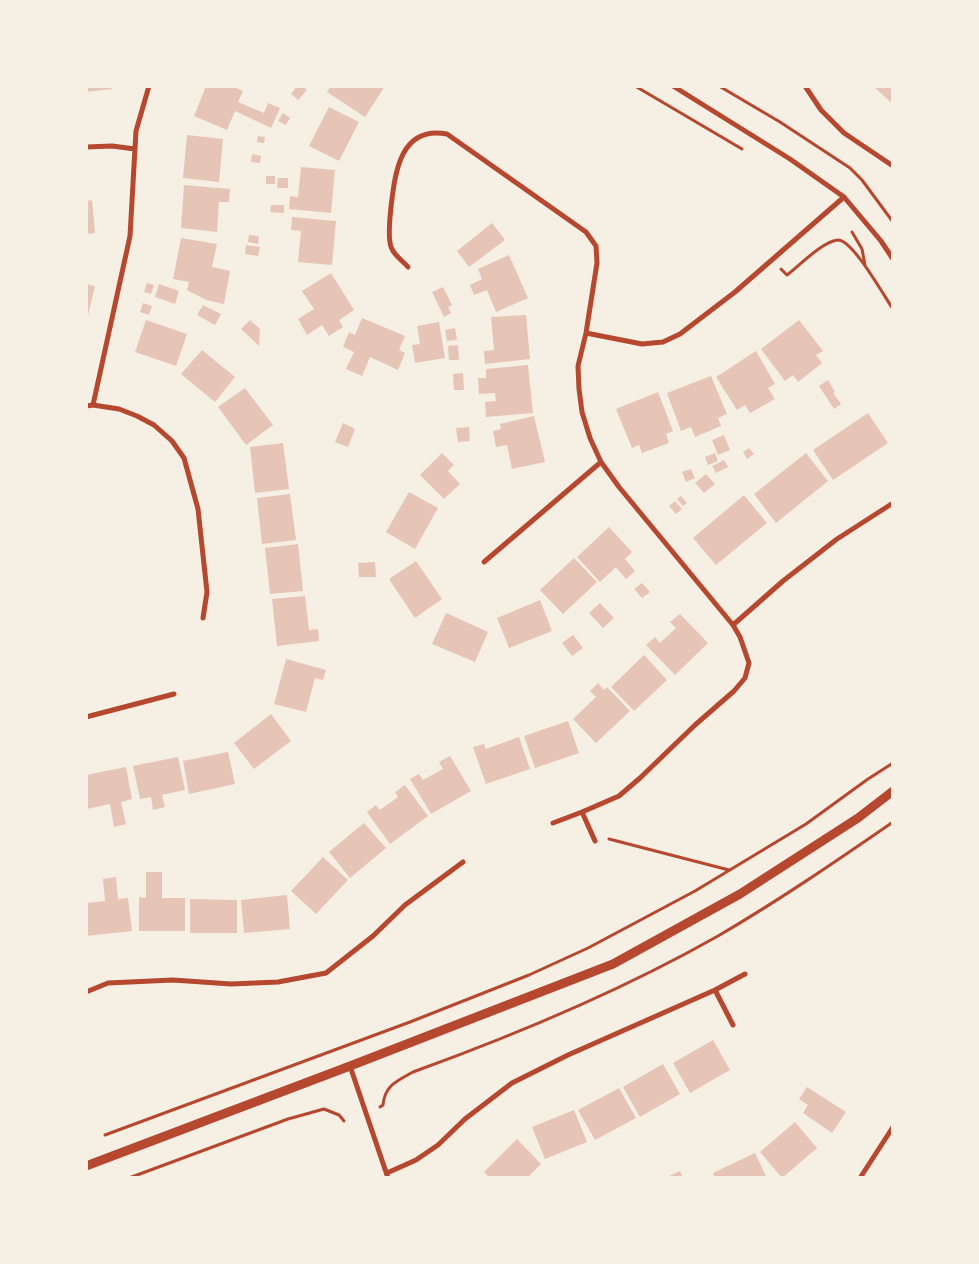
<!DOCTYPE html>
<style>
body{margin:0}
#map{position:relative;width:979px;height:1264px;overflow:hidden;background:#f6efe4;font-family:Poppins,sans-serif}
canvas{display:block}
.frame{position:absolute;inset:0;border:88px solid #f6efe4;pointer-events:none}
</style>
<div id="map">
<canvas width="979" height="1264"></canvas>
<div class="frame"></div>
</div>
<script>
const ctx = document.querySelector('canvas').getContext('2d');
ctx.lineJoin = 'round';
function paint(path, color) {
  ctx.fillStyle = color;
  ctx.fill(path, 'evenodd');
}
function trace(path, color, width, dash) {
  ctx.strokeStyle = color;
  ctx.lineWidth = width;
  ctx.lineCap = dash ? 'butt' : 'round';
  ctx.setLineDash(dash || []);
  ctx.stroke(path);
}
paint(new Path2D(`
 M86 86H111L112 89 86 92Z
 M206 86H232L243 91 238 102 264 113 268 103 280 108 271 128 235 111 227 130 194 116Z
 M297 86H303L307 90 298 100 291 94Z
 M331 86 343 87 385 86 365 117 327 92Z
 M873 86H893V104L884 96Z
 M329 107 359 122 339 161 309 146Z
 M283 113 290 118 286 125 278 121Z
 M187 135 223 139 219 182 183 178Z
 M258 136 265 137 264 143 257 142Z
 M252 154 261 156 260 163 251 162Z
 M301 167 335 170 331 213 289 209 290 196 298 197Z
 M266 176H275V184H266Z
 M278 178H288V188H277Z
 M184 185 230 189 229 202H219L217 232 181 228Z
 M92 200 95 233 86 234V201Z
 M271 205H284V213L270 212Z
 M292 217 336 221 332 265 298 262 301 231 291 230Z
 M492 223 505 240 469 267 457 251Z
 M249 235 259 236 258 244 248 242Z
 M181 238 217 244 212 267 230 271 224 304 206 300 187 290 189 282 173 279Z
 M246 245 260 247 258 256 245 254Z
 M509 255 528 298 496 312 487 290 474 295 470 285 482 279 478 269Z
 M331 273 354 310 339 320 343 327 329 336 322 325 307 335 298 319 314 309 302 291Z
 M147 283 154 285 151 294 144 292Z
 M86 284 95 286 88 315 86 314Z
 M159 284 179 291 175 304 155 297Z
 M443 287 452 305 448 307 451 313 444 317 432 292Z
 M143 303 152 306 149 315 140 312Z
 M203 305 221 314 215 325 197 315Z
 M526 315 530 359 485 364 484 351 494 350 491 317Z
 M362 318 405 336 399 350 405 353 398 370 370 357 362 376 346 369 354 352 343 347 349 332 355 335Z
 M146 320 187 334 176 366 135 352Z
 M250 320 260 329 259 346 241 329Z
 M799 320 823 351 816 355 822 363 798 382 793 375 785 381 761 349Z
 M439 322 445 358 415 363 412 345 420 344 417 326Z
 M455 328 457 340 447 341 445 330Z
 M458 345 459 360H449L448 346Z
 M202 350 235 377 215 402 181 374Z
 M756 351 775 384 768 388 775 399 750 413 745 405 737 410 716 377Z
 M528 365 533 413 486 417 485 402 496 401 495 393 479 394 478 378H486V369Z
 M463 373 464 390H454L453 374Z
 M711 376 727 414 718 418 721 426 695 437 691 427 681 431 667 393Z
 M828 380 835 392 833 393 841 404 834 409 819 386Z
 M245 388 273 425 246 445 218 407Z
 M658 392 673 431 666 434 669 443 642 453 639 445 632 448 616 409Z
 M868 413 888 443 833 480 813 450Z
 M534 416 545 462 512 469 507 445 496 447 493 431 501 429 500 424Z
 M343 423 355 429 348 447 335 442Z
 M469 427 470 441 458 442 456 428Z
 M724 435 730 450 718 455 712 440Z
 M283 443 289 489 255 493 250 447Z
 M749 448 754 454 747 459 743 452Z
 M442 453 454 465 448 471 460 484 444 499 420 475Z
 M715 453 718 461 708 465 705 457Z
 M806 453 828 481 776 523 754 494Z
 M724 460 728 467 716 473 712 466Z
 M691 469 695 478 686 482 682 472Z
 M706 474 715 484 704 493 695 483Z
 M409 492 438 508 415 549 386 532Z
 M290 494 296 540 262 544 257 498Z
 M744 495 767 523 716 565 693 538Z
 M681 496 687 503 683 506 677 499Z
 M675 501 682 509 676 514 669 506Z
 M609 527 632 552 625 559 635 571 626 579 616 567 600 582 577 557Z
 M298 544 303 591 270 594 265 548Z
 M574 558 597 582 563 614 540 590Z
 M416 561 442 599 415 618 389 579Z
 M375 562 376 577H359L358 563Z
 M642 583 650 592 642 598 634 589Z
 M305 596 309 630 318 629 319 641 277 646 272 599Z
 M540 600 552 631 509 648 497 618Z
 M600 603 614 618 603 628 589 613Z
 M446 613 488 632 475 662 432 644Z
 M680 614 708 643 675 675 646 645 655 637 660 643 676 628 670 622Z
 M573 635 583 648 572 656 562 643Z
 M644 655 667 680 634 711 611 687Z
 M286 659 326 670 323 680 315 678 306 712 274 704Z
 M598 683 604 690 607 687 630 711 596 743 573 719 596 697 590 691Z
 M271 714 291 741 254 769 234 743Z
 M568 721 579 753 535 768 524 736Z
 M519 737 530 769 486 784 473 747 484 744 486 749Z
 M228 752 235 784 189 794 183 761Z
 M450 756 471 791 431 814 410 779 419 774 423 780 443 769 439 762Z
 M178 757 185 790 162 795 165 807 153 810 151 797 140 799 133 766Z
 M126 767 132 799 121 802 126 824 114 827 110 804 87 809 86 775Z
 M405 785 428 816 390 844 367 812 376 805 380 810 398 797 395 792Z
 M364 823 386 848 350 878 329 852Z
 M323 857 348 880 316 914 291 891Z
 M146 872H162V898H185V931H139V897L146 898Z
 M116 877 118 899 128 898 132 931 86 936V903L105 901 103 879Z
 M287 895 290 929 244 933 241 900Z
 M190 899 237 900V933H190Z
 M713 1040 730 1070 690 1093 673 1063Z
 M663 1064 680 1094 640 1117 623 1087Z
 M807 1087 846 1112 832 1133 803 1113 808 1105 799 1099Z
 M619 1088 636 1118 595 1140 578 1110Z
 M574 1110 587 1142 545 1159 532 1127Z
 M795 1122 817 1148 782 1178 760 1152Z
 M517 1139 541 1164 527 1178H490L484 1172Z
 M755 1153 767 1178H715L713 1173Z
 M680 1171 683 1178H665Z`), '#e6c5b7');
trace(new Path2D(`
 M635 86 742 149
 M719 86 780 122 850 168 862 180 893 222
 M852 232 862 249 865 265
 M781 269 787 275C799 266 823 241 838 240 853 240 884 296 893 309
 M609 839 729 870
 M380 1107 383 1105C385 1085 397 1081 413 1072 518 1034 621 991 718 936 778 901 835 862 893 822
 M105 1135 410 1022 529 975 588 948 695 891 806 824 868 779 893 763
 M129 1178 288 1119 324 1109 339 1115 344 1121`), '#b5482f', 3);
trace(new Path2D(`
 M673 86 790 159 844 197 881 241 893 259
 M805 86 821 110 844 133 893 166
 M86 147 112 146 135 149
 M408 267C403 261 395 256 392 249 387 241 390 217 391 207 395 173 400 125 447 134L586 232 596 246 597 263 586 333 578 366 579 389 582 412 590 438 601 462 619 487 733 625 740 637 749 663 745 678 734 691 695 725 640 778 619 796 582 812 553 823
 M586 333 642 344 663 342 680 334 735 292 844 197
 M93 405 130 236 136 131 149 86
 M86 406 93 405 119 409 137 416 154 425 172 441 184 458 198 509 207 592 203 618
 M484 562 601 462
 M733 625 783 581 837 539 893 503
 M86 717 174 694
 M582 812 595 841
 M715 990 733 1025
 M86 992 108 983 173 980 231 984 278 982 326 973 373 936 405 905 463 862
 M350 1066 388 1178
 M387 1173 416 1160 438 1145 465 1119 512 1083 568 1055 715 990 745 974
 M860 1178 893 1127`), '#b5482f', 5);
trace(new Path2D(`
 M86 1166 350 1066 613 964 740 894 858 818 893 791`), '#b5482f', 9);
</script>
